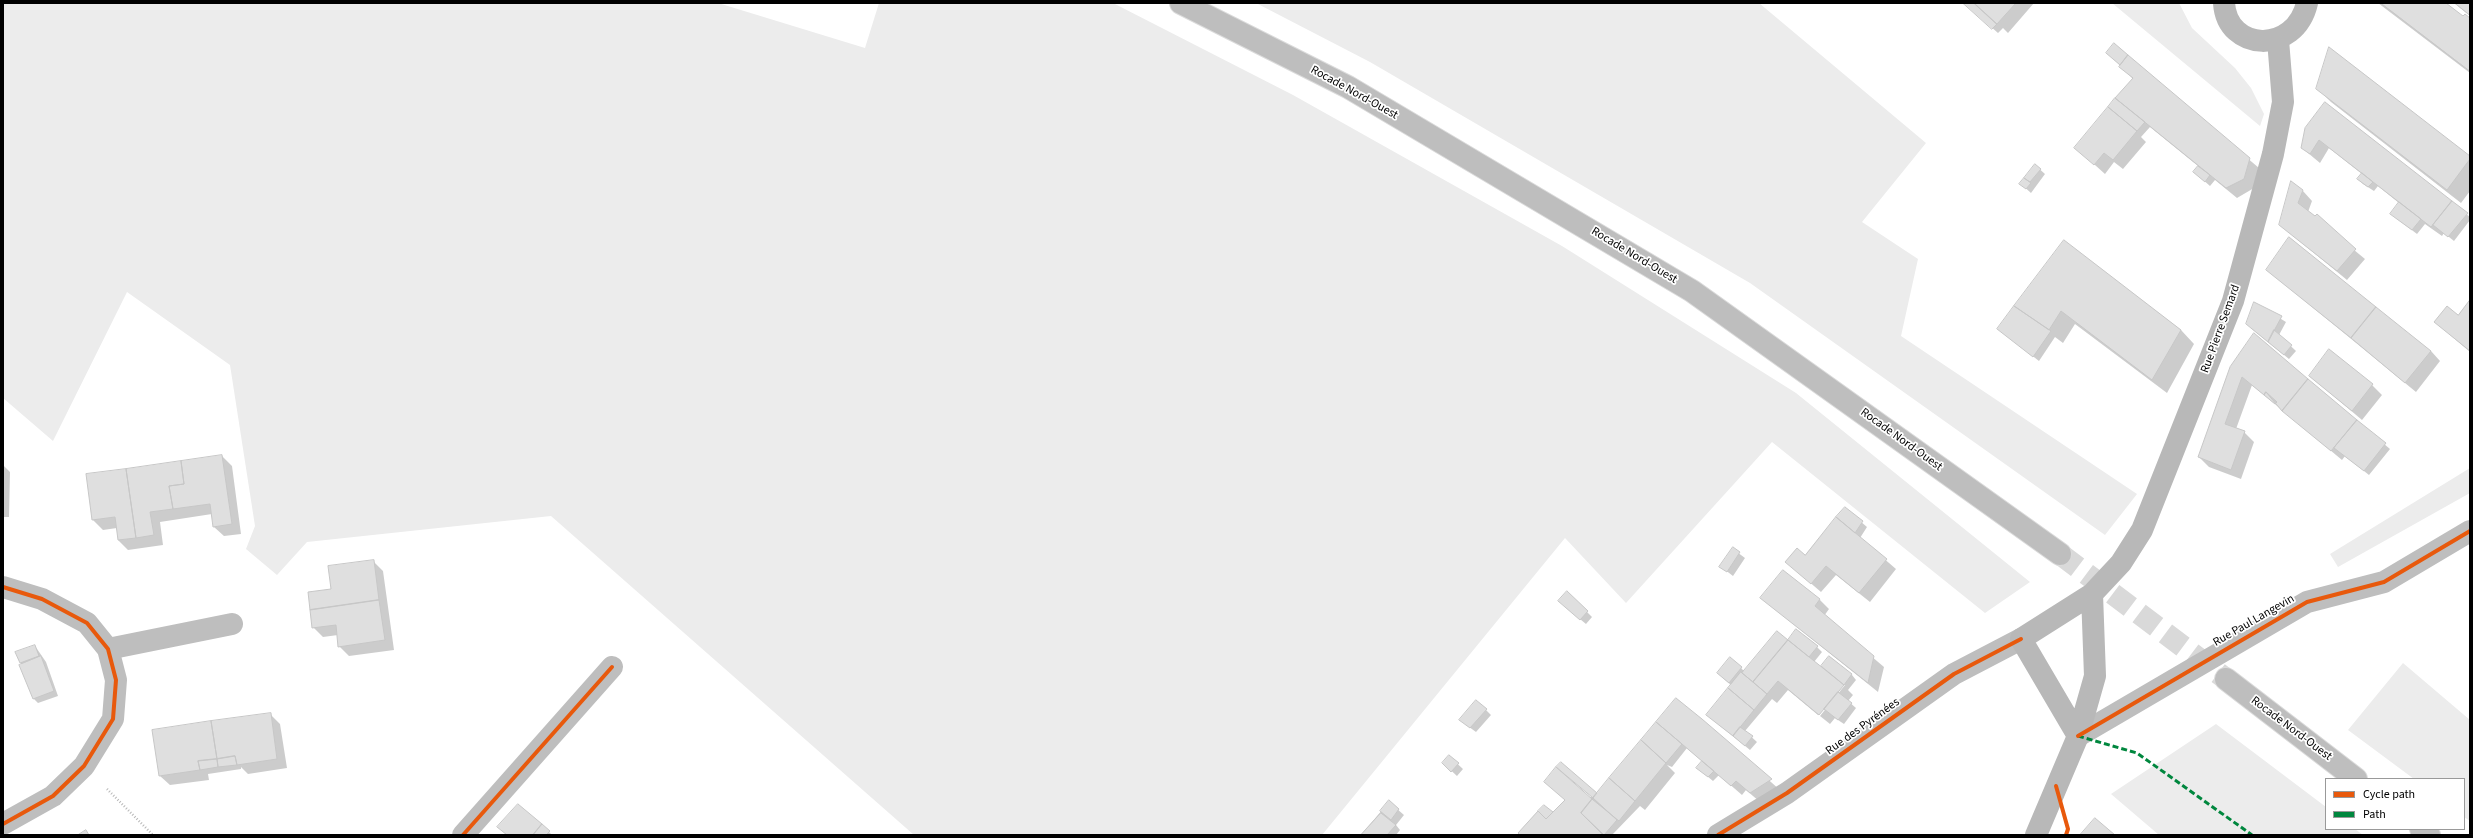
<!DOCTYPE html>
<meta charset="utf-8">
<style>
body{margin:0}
#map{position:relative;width:2473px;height:838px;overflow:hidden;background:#fff;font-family:"Source Sans 3",sans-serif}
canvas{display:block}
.frame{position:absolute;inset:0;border:4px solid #000;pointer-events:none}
.legend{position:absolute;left:2325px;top:778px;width:140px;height:52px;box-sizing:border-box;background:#fff;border:1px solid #999;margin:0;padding:5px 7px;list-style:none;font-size:12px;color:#000}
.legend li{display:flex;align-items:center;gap:8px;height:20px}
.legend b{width:20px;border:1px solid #999}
</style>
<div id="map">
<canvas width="2473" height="838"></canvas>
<div class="frame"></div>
<ul class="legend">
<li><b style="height:5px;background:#e8590c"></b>Cycle path</li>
<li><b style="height:5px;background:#00873e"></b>Path</li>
</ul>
</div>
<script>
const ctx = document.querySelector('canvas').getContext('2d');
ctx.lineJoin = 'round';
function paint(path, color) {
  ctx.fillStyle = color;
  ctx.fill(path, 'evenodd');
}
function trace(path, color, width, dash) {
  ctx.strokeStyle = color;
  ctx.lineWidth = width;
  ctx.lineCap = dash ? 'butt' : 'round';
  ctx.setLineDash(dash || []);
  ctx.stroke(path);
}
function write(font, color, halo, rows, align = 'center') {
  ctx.font = font + ' "Source Sans 3",sans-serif';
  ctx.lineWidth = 3.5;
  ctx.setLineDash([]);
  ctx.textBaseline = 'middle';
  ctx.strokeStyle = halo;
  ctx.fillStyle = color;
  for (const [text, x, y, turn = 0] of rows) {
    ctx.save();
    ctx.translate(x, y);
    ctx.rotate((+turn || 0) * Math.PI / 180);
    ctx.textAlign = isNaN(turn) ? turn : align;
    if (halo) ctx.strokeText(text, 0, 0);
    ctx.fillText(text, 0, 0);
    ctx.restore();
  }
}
paint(new Path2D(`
 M3 3H718L865 48 879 3H1113L1293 95 1562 246 1796 393 2030 582 1985 613 1772 442 1626 603 1565 538 1322 835H914L551 516 307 542 277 575 246 549 255 526 230 365 127 292 53 441 3 398Z
 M1256 3H1759L1926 143 1862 222 1918 259 1901 336 2137 494 2105 535 1750 283 1370 62Z
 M2112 3H2179L2192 28 2235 68 2251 88 2264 114 2260 126Z
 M2470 468V493L2338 567 2330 554Z
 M2403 663 2470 720V821L2464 817V779H2414L2348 730Z
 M2216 724 2326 807V829H2355L2363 835H2159L2111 794Z`), '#ececec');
paint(new Path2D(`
 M1964 3H2034L2008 33 2003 28 1998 33Z
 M2378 3H2444L2463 18 2470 20V73Z
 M2454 3H2470V16Z
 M2114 45 2259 168 2254 188 2237 198 2215 180 2210 186 2194 172 2198 166 2150 127 2141 137 2146 142 2123 169 2114 162 2105 174 2076 148 2133 79 2112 57Z
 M2317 88 2470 157V191L2461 203 2331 102Z
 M2325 104 2470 217V220L2454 241 2444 233 2442 236 2425 224 2417 234 2396 218 2399 203 2378 186 2374 191 2363 184 2358 179 2362 174 2329 148 2320 163 2302 148Z
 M2035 165 2045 174 2031 193 2021 184Z
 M2303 191 2312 201 2308 212 2365 259 2347 280 2280 225Z
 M2064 242 2181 330 2194 344 2167 393 2075 324 2063 343 2055 337 2039 361 2003 333Z
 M2267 270 2431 351 2440 361 2416 392Z
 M2470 302V352L2435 322 2459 316Z
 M2255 303 2286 322 2279 335 2296 351 2289 359 2252 329Z
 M2254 334 2390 449 2369 475 2345 456 2342 460 2252 385 2236 429 2244 432 2254 442 2241 479 2209 467 2199 457Z
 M2310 376 2372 385 2382 395 2362 420Z
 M222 456 232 466 241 534 224 536 214 527 212 514 160 522 163 545 128 550 118 540 117 528 103 530 93 520 87 475Z
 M3 465 10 472 9 517H3Z
 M1845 508 1867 527 1860 538 1896 569 1870 602 1836 575 1821 592 1786 562 1805 556Z
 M1733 549 1745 558 1733 576 1720 566Z
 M373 561 383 571 394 650 349 656 339 646 338 635 323 637 313 627 332 590Z
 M1783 571 1820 600 1829 609 1824 616 1884 667 1878 692 1761 598Z
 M1567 592 1592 617 1586 624 1564 606Z
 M1787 641 1817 647 1822 652 1814 662 1828 673 1830 657 1852 675 1856 680 1848 690 1853 695 1848 701 1856 708 1844 724 1835 718 1830 724 1820 716 1845 685H1842L1818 715 1788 690 1777 703 1772 699 1745 731 1757 742 1750 750 1713 720 1732 686 1723 678 1741 668 1744 671Z
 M35 646 46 662 58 696 38 703 33 698 17 652Z
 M1677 699 1780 790 1760 802 1746 790 1742 795 1719 775 1713 781 1702 772V761L1687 748 1672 767 1667 765 1675 773 1645 810 1640 806 1612 835H1521L1553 814 1597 794Z
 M1486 710 1491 715 1476 732 1465 724Z
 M270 714 280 724 287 768 248 774 241 767V769L208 774 209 780 170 785 160 776Z
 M1449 756 1463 769 1457 776 1443 763Z
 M1389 802 1404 815 1396 825 1400 830 1396 835H1361Z
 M549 832 552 835H508Z`), '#0003');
const building = new Path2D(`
 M1963 3H1974L1997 24 1992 29Z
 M1974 3H2016L1997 24Z
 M2381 3H2446L2463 16 2465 14 2470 18V71Z
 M2455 3H2470V15Z
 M2114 43 2128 55 2120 65 2106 53Z
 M2329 47 2470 156V159L2447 190 2316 89Z
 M2128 55 2250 158 2244 179 2226 188 2115 98 2133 78 2119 67Z
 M2115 98 2145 122 2137 131 2108 107Z
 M2325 102 2452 201 2431 227 2319 140 2310 154 2301 148 2305 128Z
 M2108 107 2137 131 2113 160 2104 153 2094 165 2074 148Z
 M2035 164 2041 169 2030 182 2024 178Z
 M2198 166 2210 175 2205 182 2193 172Z
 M2362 173 2373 182 2368 187 2357 179Z
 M2024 178 2031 183 2026 189 2019 184Z
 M2291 181 2303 190 2298 203 2315 216 2317 214 2356 249 2337 271 2279 225Z
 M2452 201 2468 213 2448 237 2433 225Z
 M2399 202 2421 219 2412 230 2390 214Z
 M2289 237 2376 307 2351 338 2266 270Z
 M2064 240 2181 330 2152 380 2061 311 2049 330 2014 306Z
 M2470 300V351L2434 322 2447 306 2458 315Z
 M2254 302 2282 316 2268 342 2246 324Z
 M2014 306 2051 331 2033 357 1997 329Z
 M2376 307 2431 351 2405 383 2351 338Z
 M2274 330 2292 345 2284 355 2268 342Z
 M2254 333 2308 379 2282 411 2266 392 2264 395 2242 377 2225 424 2245 431 2231 470 2198 457 2230 367Z
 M2329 349 2373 384 2352 411 2309 376Z
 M2308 379 2357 420 2331 451 2282 411Z
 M2266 392 2277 402 2275 404 2264 395Z
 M2357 420 2386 443 2364 471 2334 448Z
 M222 455 232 524 213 527 210 504 173 509 169 486 184 484 181 461Z
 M181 461 184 484 169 486 173 509 150 512 154 535 136 538 126 469Z
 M126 469 136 538 118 540 115 517 92 520 86 474Z
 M1845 507 1863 521 1855 533 1836 517Z
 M1836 517 1887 559 1859 593 1826 566 1811 584 1785 562 1797 548 1805 555Z
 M1733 547 1740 552 1727 572 1719 567Z
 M374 560 379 600 310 610 308 592 331 589 328 566Z
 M1783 570 1820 599 1815 606 1874 656 1868 683 1760 598Z
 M1567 591 1588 611 1580 620 1558 601Z
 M379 600 385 640 338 647 336 625 312 628 310 610Z
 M1796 629 1818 646 1809 657 1788 640Z
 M1777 631 1788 640 1753 682 1742 673Z
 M1788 640 1844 685 1819 715 1778 681 1767 694 1753 682Z
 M35 645 39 656 20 663 15 652Z
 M41 656 54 691 33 699 19 665Z
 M1829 656 1852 674 1844 685 1821 666Z
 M1730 657 1742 667 1729 683 1717 673Z
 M1741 672 1767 694 1754 710 1728 688Z
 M1728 688 1754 710 1733 736 1706 715Z
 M1838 692 1852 703 1838 720 1824 709Z
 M1676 698 1702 719 1772 779 1750 793 1736 781 1731 786 1682 744 1656 722Z
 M1476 700 1487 709 1470 728 1459 720Z
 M271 713 277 759 237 765 235 756 217 759 211 721Z
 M211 721 217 759 198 761 200 770 159 776 152 730Z
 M1656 722 1682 744 1666 763 1641 740Z
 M1740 727 1753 736 1745 746 1733 736Z
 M1641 740 1666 763 1635 801 1609 778Z
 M1449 755 1459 763 1451 772 1442 763Z
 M235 756 237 765 218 767 217 759Z
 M217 759 218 767 200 770 198 761Z
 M1702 761 1714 771 1708 777 1696 768Z
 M1561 762 1597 793 1592 799 1556 767Z
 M1556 767 1593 798 1581 813 1603 835H1520L1518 833 1538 811 1546 819 1565 800 1544 782Z
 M1609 778 1635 801 1619 821 1592 799Z
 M1593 798 1617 820 1604 835 1581 813Z
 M1389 800 1399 809 1391 820 1380 811Z
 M518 804 542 824 533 835H507L497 827Z
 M1544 805 1553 812 1546 819 1538 811Z
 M1381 813 1396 825 1387 835H1361Z
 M2095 818 2115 835H2080Z
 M542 824 550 831 546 835H533Z
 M86 830 89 835H78Z`);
paint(building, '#dfdfdf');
trace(building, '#c7c7c7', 1);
trace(new Path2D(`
 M2060 554 2226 679`), '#d9d9d9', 22, [22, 11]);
const primary = new Path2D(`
 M1181 3 1348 87 1692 291 2060 554
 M2226 679 2356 779
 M2421 829 2429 835`);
trace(primary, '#dbdbdb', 24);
trace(new Path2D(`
 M107 789 153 835`), '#b9b9b9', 2.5, [1, 2]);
trace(new Path2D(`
 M3 587 42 599 87 623 108 649 116 680 113 719 84 766 53 796 3 824
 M108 649 232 624
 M2078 736 2307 602 2384 582 2470 531
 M463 835 612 667
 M1718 835 1787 793 1954 674 2021 639`), '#bebebe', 22);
trace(new Path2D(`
 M2224 3C2227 52 2295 55 2307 3
 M2078 736 2021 639 2092 594 2121 563 2142 530 2233 301 2273 154 2283 102 2278 40
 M2036 835 2078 736 2095 676 2092 594`), '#b8b8b8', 22);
trace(primary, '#bebebe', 22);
trace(new Path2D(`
 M2078 736 2137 753 2252 835`), '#00873e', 3, [6, 3]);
trace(new Path2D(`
 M3 587 42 599 87 623 108 649 116 680 113 719 84 766 53 796 3 824
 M2078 736 2307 602 2384 582 2470 531
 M2056 786 2068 829 2066 835
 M463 835 612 667
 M1718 835 1787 793 1954 674 2021 639`), '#e8590c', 4);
write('12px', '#000', '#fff', [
 ["Rocade Nord-Ouest",1354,93,29],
 ["Rocade Nord-Ouest",1634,256,31],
 ["Rue Pierre Semard",2221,329,-70],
 ["Rocade Nord-Ouest",1901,440,36],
 ["Rue Paul Langevin",2254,621,-30],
 ["Rue des Pyrénées",1863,727,-36],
 ["Rocade Nord-Ouest",2291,729,37]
]);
</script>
